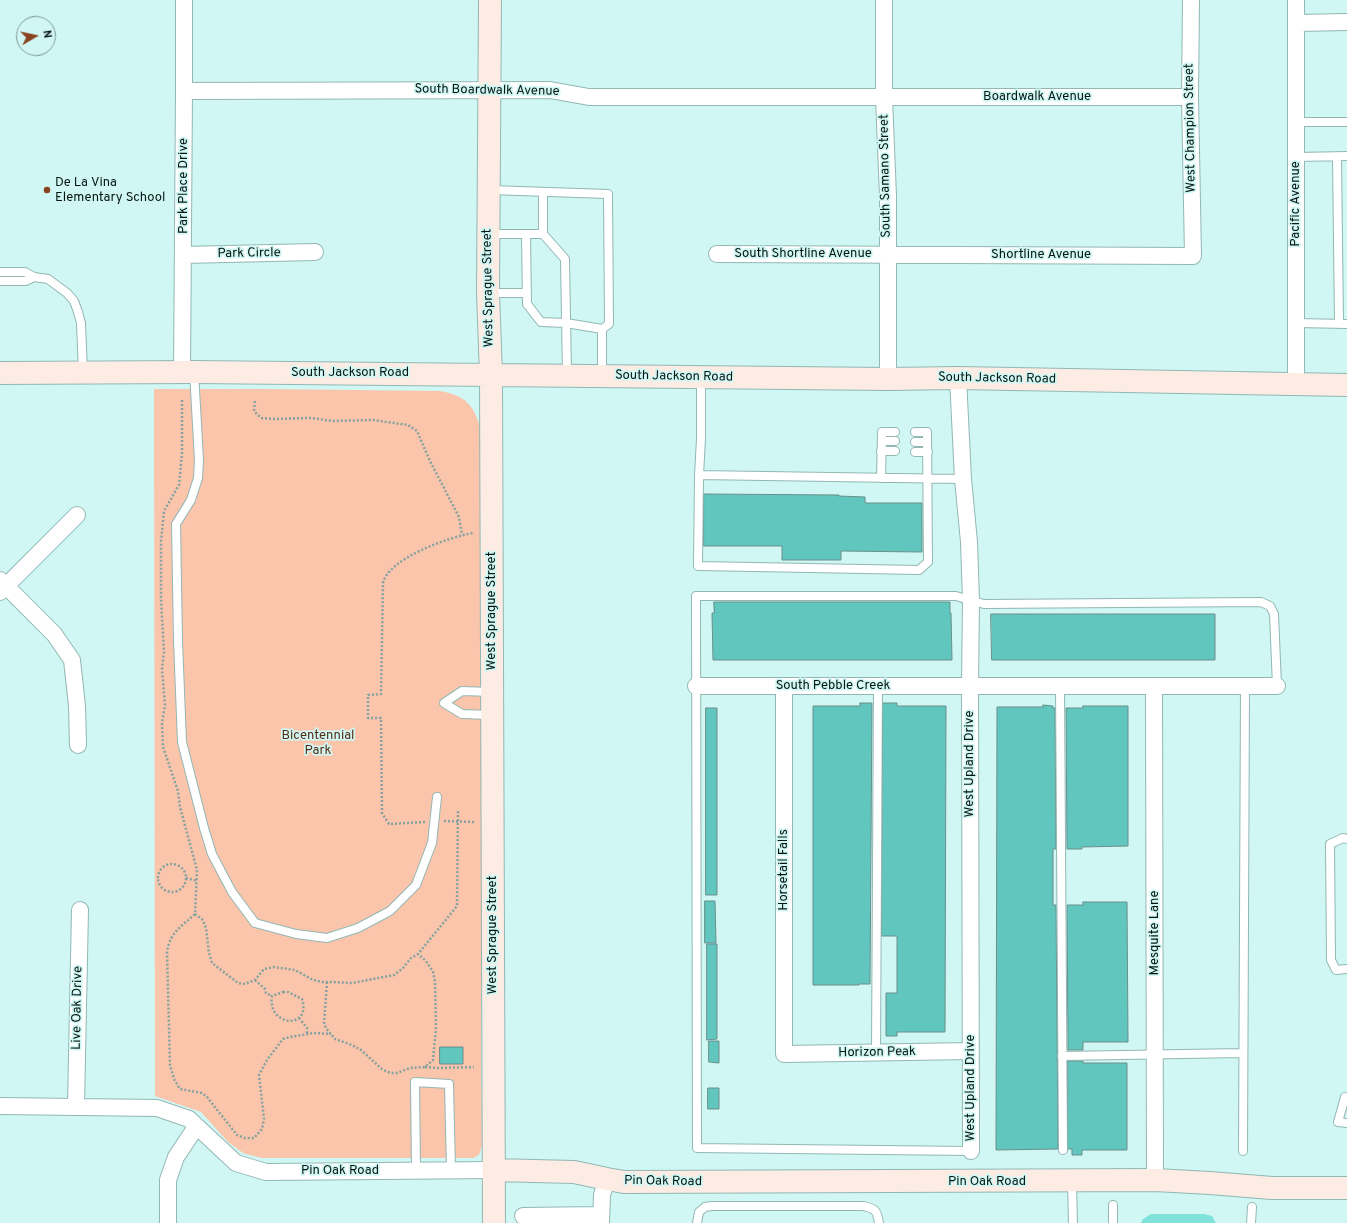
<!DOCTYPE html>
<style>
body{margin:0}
#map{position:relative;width:1347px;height:1223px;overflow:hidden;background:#d0f7f3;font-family:Overpass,sans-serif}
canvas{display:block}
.north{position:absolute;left:16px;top:16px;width:40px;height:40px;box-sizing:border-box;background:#d0f7f3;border:1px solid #7f9c99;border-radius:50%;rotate:81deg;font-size:11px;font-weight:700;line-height:16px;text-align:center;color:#061412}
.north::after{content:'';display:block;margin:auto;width:14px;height:18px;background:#8a431e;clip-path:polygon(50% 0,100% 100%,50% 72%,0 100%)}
</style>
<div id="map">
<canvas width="1347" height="1223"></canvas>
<div class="north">N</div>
</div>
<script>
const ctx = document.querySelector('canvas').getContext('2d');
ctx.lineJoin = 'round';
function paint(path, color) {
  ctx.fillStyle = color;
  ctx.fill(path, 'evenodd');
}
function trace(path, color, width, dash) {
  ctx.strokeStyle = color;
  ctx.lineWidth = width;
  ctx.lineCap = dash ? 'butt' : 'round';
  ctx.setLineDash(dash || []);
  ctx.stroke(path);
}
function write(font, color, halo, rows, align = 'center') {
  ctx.font = font + ' Overpass,sans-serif';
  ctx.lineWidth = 3.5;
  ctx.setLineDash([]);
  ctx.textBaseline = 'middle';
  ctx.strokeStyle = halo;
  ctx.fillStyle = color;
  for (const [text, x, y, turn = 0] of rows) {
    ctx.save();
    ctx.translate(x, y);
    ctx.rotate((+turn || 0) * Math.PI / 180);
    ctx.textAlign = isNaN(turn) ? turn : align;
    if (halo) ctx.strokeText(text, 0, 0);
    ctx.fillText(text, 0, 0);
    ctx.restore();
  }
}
paint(new Path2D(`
 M154 389H264L440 391C467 396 473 405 481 429V1058L482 1146 479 1155 473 1158H261L243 1153 228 1142 201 1112 155 1096Z`), '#fbc5ac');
paint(new Path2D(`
 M1151 1214H1204L1212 1216 1216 1223H1141L1143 1219Z`), '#7fe3db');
const building = new Path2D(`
 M704 494 839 495V496L865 497V503H922V552L841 551V560H782V546H704Z
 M714 602H950V613H951L952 660H713L712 613H714Z
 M991 614H1215V660H992Z
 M860 703H872L870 984H859V985H813V706H860Z
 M883 703H897V706H946L945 1032H897V1036H886V993H897V936H882Z
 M1043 705 1053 706V708H1055L1056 849H1053V905H1056L1058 1149 996 1150 997 707H1043Z
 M1083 706H1128V846L1082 847V849H1067L1066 708H1083Z
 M706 708H717V895H706Z
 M705 901H715L716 943H705Z
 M1083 902H1127L1128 1042H1083V1050H1068L1067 905H1083Z
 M707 944H717V1039L707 1040Z
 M709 1041H719V1063L709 1062Z
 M440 1047H463V1064H440Z
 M1068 1061H1083V1063H1127V1150H1082V1155H1072V1149H1068Z
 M708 1088H719V1109H708Z`);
paint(building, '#61c6be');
trace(building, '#6a8e8b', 1);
const lane = new Path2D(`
 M1296 122H1347
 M1296 157 1347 156
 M1337 157 1339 324
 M490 190 608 194 609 324 602 329V375
 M490 234H543L565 259 567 375
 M526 234 527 304 541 322 566 323 602 329
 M543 234V192
 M0 272H25L34 277 48 279 67 293 74 301 78 312 81 323 83 372
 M0 281H26L34 277
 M488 293H527
 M1296 323 1347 324
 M194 372 199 460 198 478 191 500 176 524 178 641 182 742 204 828 212 854 232 892 255 923 296 934 327 938 358 928 390 911 416 885 432 843 437 797
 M701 378V439L699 475 963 479
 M882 441H895
 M915 442H927
 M881 451H895
 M915 452H928
 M699 475 698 566 919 570 928 562 927 432H915
 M881 478 882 432H895
 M1060 686 1063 1150
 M491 715 462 714 444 703 462 691 491 692
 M1347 839 1343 838 1330 844 1331 960 1336 970 1347 969
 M876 1053 878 686
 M1062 1056 1243 1053
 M1347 1098 1345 1097 1338 1122 1347 1123
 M971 1151 697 1148 696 596H956L984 604 1261 602 1270 606 1274 614 1277 686
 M1243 1151 1245 686
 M416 1170 415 1082 449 1084 451 1170
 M1072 1181 1073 1223
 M697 1223 699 1212 705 1207 712 1206H864C876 1209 877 1211 879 1223
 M1113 1223V1205
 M1251 1223 1252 1207`);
const street = new Path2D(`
 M884 0V98L888 196V379
 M1296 23 1347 22
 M184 91 550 90 589 97H1190
 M717 254 1193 256 1190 97 1191 0
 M183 255 315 252
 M182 372 184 91V0
 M958 378 963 479 969 542 971 600 970 686 971 1151
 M1296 384V0
 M0 580 54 634 72 660 77 706 78 745
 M0 592 77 515
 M696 686H1277
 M1154 686 1155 1180
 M784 687V1054L971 1051
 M0 1106 157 1108 189 1119 236 1163 266 1172 494 1170
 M76 1106 80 910
 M523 1216 601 1215
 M168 1223V1180L176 1157 196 1127
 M601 1223 602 1195 607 1179`);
const secondary = new Path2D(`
 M490 0 488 293 491 375 494 1223
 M0 373 194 372 888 379 958 378 1347 385
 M494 1170 574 1172 607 1179 624 1182 1155 1180 1210 1183 1272 1188H1347`);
trace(lane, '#92b7b4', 10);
trace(street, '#92b7b4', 18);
trace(secondary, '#92b7b4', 24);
trace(new Path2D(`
 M182 400V453L179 485 164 511 161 541V599L164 652 162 669 165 705 162 723 163 747 178 791 180 807 197 870 195 914C181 927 170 932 167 952L170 1065 174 1079 180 1089 202 1093 207 1097 237 1135 245 1138H254L262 1129 264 1119 259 1075 267 1060 283 1039 290 1037 314 1033 331 1034
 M255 401 254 411 261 418 273 419 311 418 333 421 373 420 408 425 417 431 430 461 459 517 462 535
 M444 821 475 822
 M425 822 389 824 382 813 381 718H368V695L381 694 383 583C389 558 449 537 473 533
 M158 878a14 14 0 1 1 28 0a14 14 0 1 1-28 0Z
 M186 878 197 881
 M195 914 203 920 206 928 209 953 212 963 238 983 245 984 255 980 264 969 274 967 295 970 313 980 323 982H332L352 983 394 975 403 968 411 958 418 954 457 906 458 811
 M255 980 265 989 266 993 272 996
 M327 982 324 1024 326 1028 335 1039 352 1045 361 1050 383 1070 391 1073H397L410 1068 425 1067 433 1060 436 1027 435 982 433 972 426 961 418 954
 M283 992H288L302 999C312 1030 267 1027 272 996Z
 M299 1018 307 1028V1034
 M425 1067 437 1068 474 1067`), '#84a29f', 2.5, [2, 2]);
trace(lane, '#fff', 8);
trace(street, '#fff', 16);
trace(secondary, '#fcece4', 22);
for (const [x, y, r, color] of [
 [47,190,4,"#8a431e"]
]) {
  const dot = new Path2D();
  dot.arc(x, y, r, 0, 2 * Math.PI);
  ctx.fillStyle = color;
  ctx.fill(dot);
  trace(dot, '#d0f7f3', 1.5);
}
write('13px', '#061412', '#d0f7f3', [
 ["South Boardwalk Avenue",487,91,1],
 ["Boardwalk Avenue",1037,97],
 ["West Champion Street",1191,128,-91],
 ["South Samano Street",886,176,-91],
 ["Park Place Drive",184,186,-90],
 ["Pacific Avenue",1296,204,-90],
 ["Park Circle",249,254,-1],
 ["South Shortline Avenue",803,254],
 ["Shortline Avenue",1041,255],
 ["West Sprague Street",489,288,-91],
 ["South Jackson Road",350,373],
 ["South Jackson Road",674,377,1],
 ["South Jackson Road",997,379,1],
 ["West Sprague Street",492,611,-90],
 ["South Pebble Creek",833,686],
 ["West Upland Drive",970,764,-90],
 ["Horsetail Falls",784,870,-90],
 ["Mesquite Lane",1155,933,-90],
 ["West Sprague Street",493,935,-90],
 ["Live Oak Drive",78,1008,-89],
 ["Horizon Peak",877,1053,-1],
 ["West Upland Drive",971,1088,-90],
 ["Pin Oak Road",340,1171],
 ["Pin Oak Road",663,1182,1],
 ["Pin Oak Road",987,1182]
]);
write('13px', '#061412', '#d0f7f3', [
 ["De La Vina",55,183],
 ["Elementary School",55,198]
], 'left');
write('13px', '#562a12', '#d0f7f3', [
 ["Bicentennial",318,736],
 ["Park",318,751]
]);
</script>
